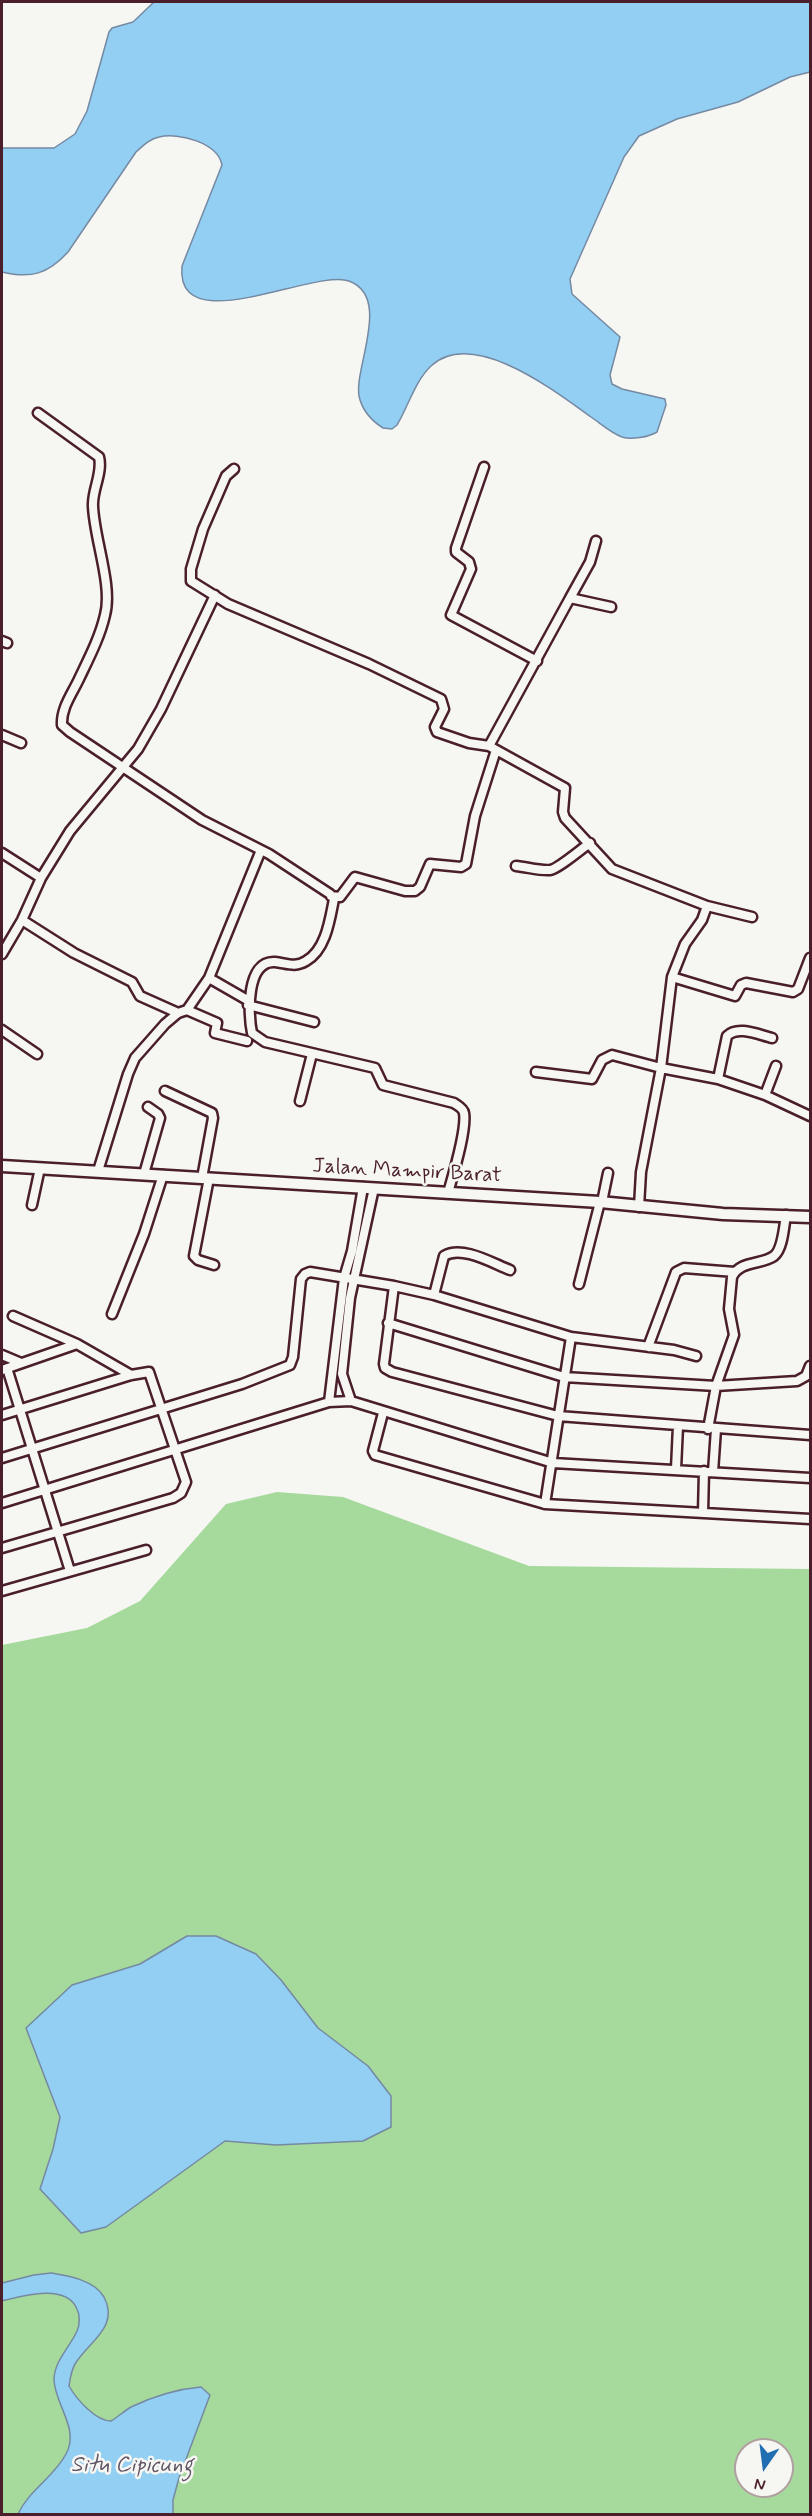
<!DOCTYPE html>
<style>
body{margin:0}
#map{position:relative;width:812px;height:2516px;overflow:hidden;background:#f6f6f2;font-family:Mynerve,sans-serif}
canvas{display:block}
.frame{position:absolute;inset:0;border:3px solid #4a1f2b;pointer-events:none}
.north{position:absolute;left:734px;top:2438px;width:60px;height:60px;box-sizing:border-box;background:#f6f6f2;border:2px solid #b1a0a2;border-radius:50%;rotate:194deg;font-size:16px;font-weight:700;line-height:24px;text-align:center;color:#4a1f2b}
.north::after{content:'';display:block;margin:auto;width:21px;height:27px;background:#1f6fb2;clip-path:polygon(50% 0,100% 100%,50% 72%,0 100%)}
</style>
<div id="map">
<canvas width="812" height="2516"></canvas>
<div class="frame"></div>
<div class="north">N</div>
</div>
<script>
const ctx = document.querySelector('canvas').getContext('2d');
ctx.lineJoin = 'round';
function paint(path, color) {
  ctx.fillStyle = color;
  ctx.fill(path, 'evenodd');
}
function trace(path, color, width, dash) {
  ctx.strokeStyle = color;
  ctx.lineWidth = width;
  ctx.lineCap = dash ? 'butt' : 'round';
  ctx.setLineDash(dash || []);
  ctx.stroke(path);
}
function write(font, color, halo, rows, align = 'center') {
  ctx.font = font + ' Mynerve,sans-serif';
  ctx.lineWidth = 5;
  ctx.setLineDash([]);
  ctx.textBaseline = 'middle';
  ctx.strokeStyle = halo;
  ctx.fillStyle = color;
  for (const [text, x, y, turn = 0] of rows) {
    ctx.save();
    ctx.translate(x, y);
    ctx.rotate((+turn || 0) * Math.PI / 180);
    ctx.textAlign = isNaN(turn) ? turn : align;
    if (halo) ctx.strokeText(text, 0, 0);
    ctx.fillText(text, 0, 0);
    ctx.restore();
  }
}
paint(new Path2D(`
 M277 1492 343 1497 529 1566 810 1569V2514H2V1645L87 1628 140 1601 226 1504ZM746 2450H782V2486H746Z`), '#a5da9c');
const water = new Path2D(`
 M154 2H810V72L790 77 738 102 677 119 639 136 624 157 570 279 572 294 620 337 610 375 612 384 622 389 665 399 666 405 657 432C649 437 631 440 622 437 611 433 600 423 591 417 556 392 473 327 431 366 415 381 408 407 397 425L392 429 383 428C372 421 362 410 359 396 354 367 392 297 349 281 315 268 175 342 182 266L222 165C218 143 179 132 159 137 149 139 143 146 136 152L68 252C48 274 31 279 2 272V148H54L75 134 87 111 109 32 112 28 133 22Z
 M187 1936H216L256 1954 281 1980 318 2028 368 2066 391 2096V2127L363 2141 276 2145 225 2141 106 2227 81 2233 40 2189 53 2149 60 2117 26 2028 72 1985 140 1964Z
 M51 2273C69 2276 94 2280 104 2297 120 2327 88 2342 75 2364 71 2371 70 2379 69 2386 77 2400 96 2421 111 2421 118 2417 124 2411 131 2407 152 2397 177 2389 201 2387L210 2395 179 2478 173 2500V2514H18C29 2490 54 2477 66 2454 80 2429 55 2405 54 2380 54 2361 70 2347 77 2331 80 2324 80 2315 77 2309 66 2283 22 2296 2 2301V2283L34 2275Z`);
paint(water, '#92cff2');
trace(water, '#7589a2', 1.5);
const minor = new Path2D(`
 M38 413 99 457C103 473 92 490 93 506 94 538 113 586 105 615 100 637 89 658 79 679 72 694 61 708 62 725L70 732 202 820 269 854 330 894 334 899C330 919 326 950 306 961 295 968 286 963 275 962 246 960 248 1014 252 1033L265 1042 375 1068 383 1085 454 1103C458 1106 463 1108 464 1113 467 1130 453 1175 448 1193
 M484 467 456 548V552L469 562 471 569 451 615 537 661
 M234 469 226 476 203 529 191 569V581L228 604 369 664 441 699 444 709 435 727 437 732 469 743 489 746 565 788 563 812 565 818 612 869 707 906 752 917
 M570 598 590 562 596 541
 M2 641 7 643
 M2 735 21 743
 M489 746 570 598 611 607
 M2 853 41 878
 M516 866C527 867 540 871 550 870 558 869 581 849 590 843
 M331 896 340 897 355 877 405 891H415L420 887 430 864 461 867 466 864 475 816 496 750
 M22 920 74 953 132 982 140 996 178 1013
 M2 954 22 920 41 878 70 831 138 749 161 709 215 595
 M672 977 685 944 702 920 707 906
 M209 978 249 1001
 M248 1005 314 1022
 M187 1010 217 1023 215 1033 247 1041
 M2 1030 37 1054
 M536 1072 592 1079 602 1060 612 1055 661 1068 718 1079 765 1095 810 1116
 M718 1079 727 1036C738 1025 759 1035 772 1038
 M165 1091 212 1113 213 1118 202 1178
 M765 1095 776 1066
 M300 1101 312 1054
 M98 1171 128 1074 135 1058 165 1024 178 1013 187 1010 209 978 261 850
 M144 1174 160 1118 158 1114 148 1107
 M209 1178 194 1256 198 1260 214 1265
 M602 1202 608 1173
 M32 1205 40 1168
 M639 1207 641 1172 661 1068 672 977 735 996 741 985 746 983 793 992 798 989 810 958
 M579 1284 600 1202
 M394 1286 384 1364 385 1368 392 1372 558 1416 810 1435
 M434 1295 444 1256C462 1245 492 1263 510 1270
 M112 1314 144 1234 163 1175
 M13 1316 77 1344 131 1375
 M388 1323 564 1377 716 1386 797 1381 806 1376 810 1366
 M648 1347 676 1272 684 1268 735 1272
 M2 1355 21 1363
 M7 1368 70 1571
 M2 1370 77 1344
 M351 1401 342 1374 350 1298 374 1188
 M329 1402 344 1278 352 1251 363 1187
 M383 1413 373 1451 375 1455 545 1504 810 1519
 M2 1415 131 1375 149 1372 186 1482 181 1493 173 1498 2 1548
 M708 1429 716 1386 734 1335 729 1309 732 1277C740 1260 762 1265 774 1256 783 1249 784 1226 786 1215
 M2 1458 242 1384 290 1365 293 1357 301 1279 305 1274 310 1272 394 1286 434 1295 571 1337 674 1350 696 1356
 M676 1469 678 1426
 M713 1472 716 1429
 M2 1503 329 1402 351 1401 553 1463 810 1478
 M545 1504 571 1337
 M703 1513 704 1471
 M2 1591 146 1550`);
const tertiary = new Path2D(`
 M2 1166 600 1202 723 1214 810 1217`);
trace(minor, '#4a1f2b', 13);
trace(tertiary, '#4a1f2b', 15);
trace(minor, '#f6f6f2', 8);
trace(tertiary, '#f6f6f2', 10);
write('21px', '#4a1f2b', '#f6f6f2', [
 ["Jalan Mampir Barat",407,1172,3]
]);
write('italic 22px', '#605467', '#f6f6f2', [
 ["Situ Cipicung",132,2466]
]);
</script>
